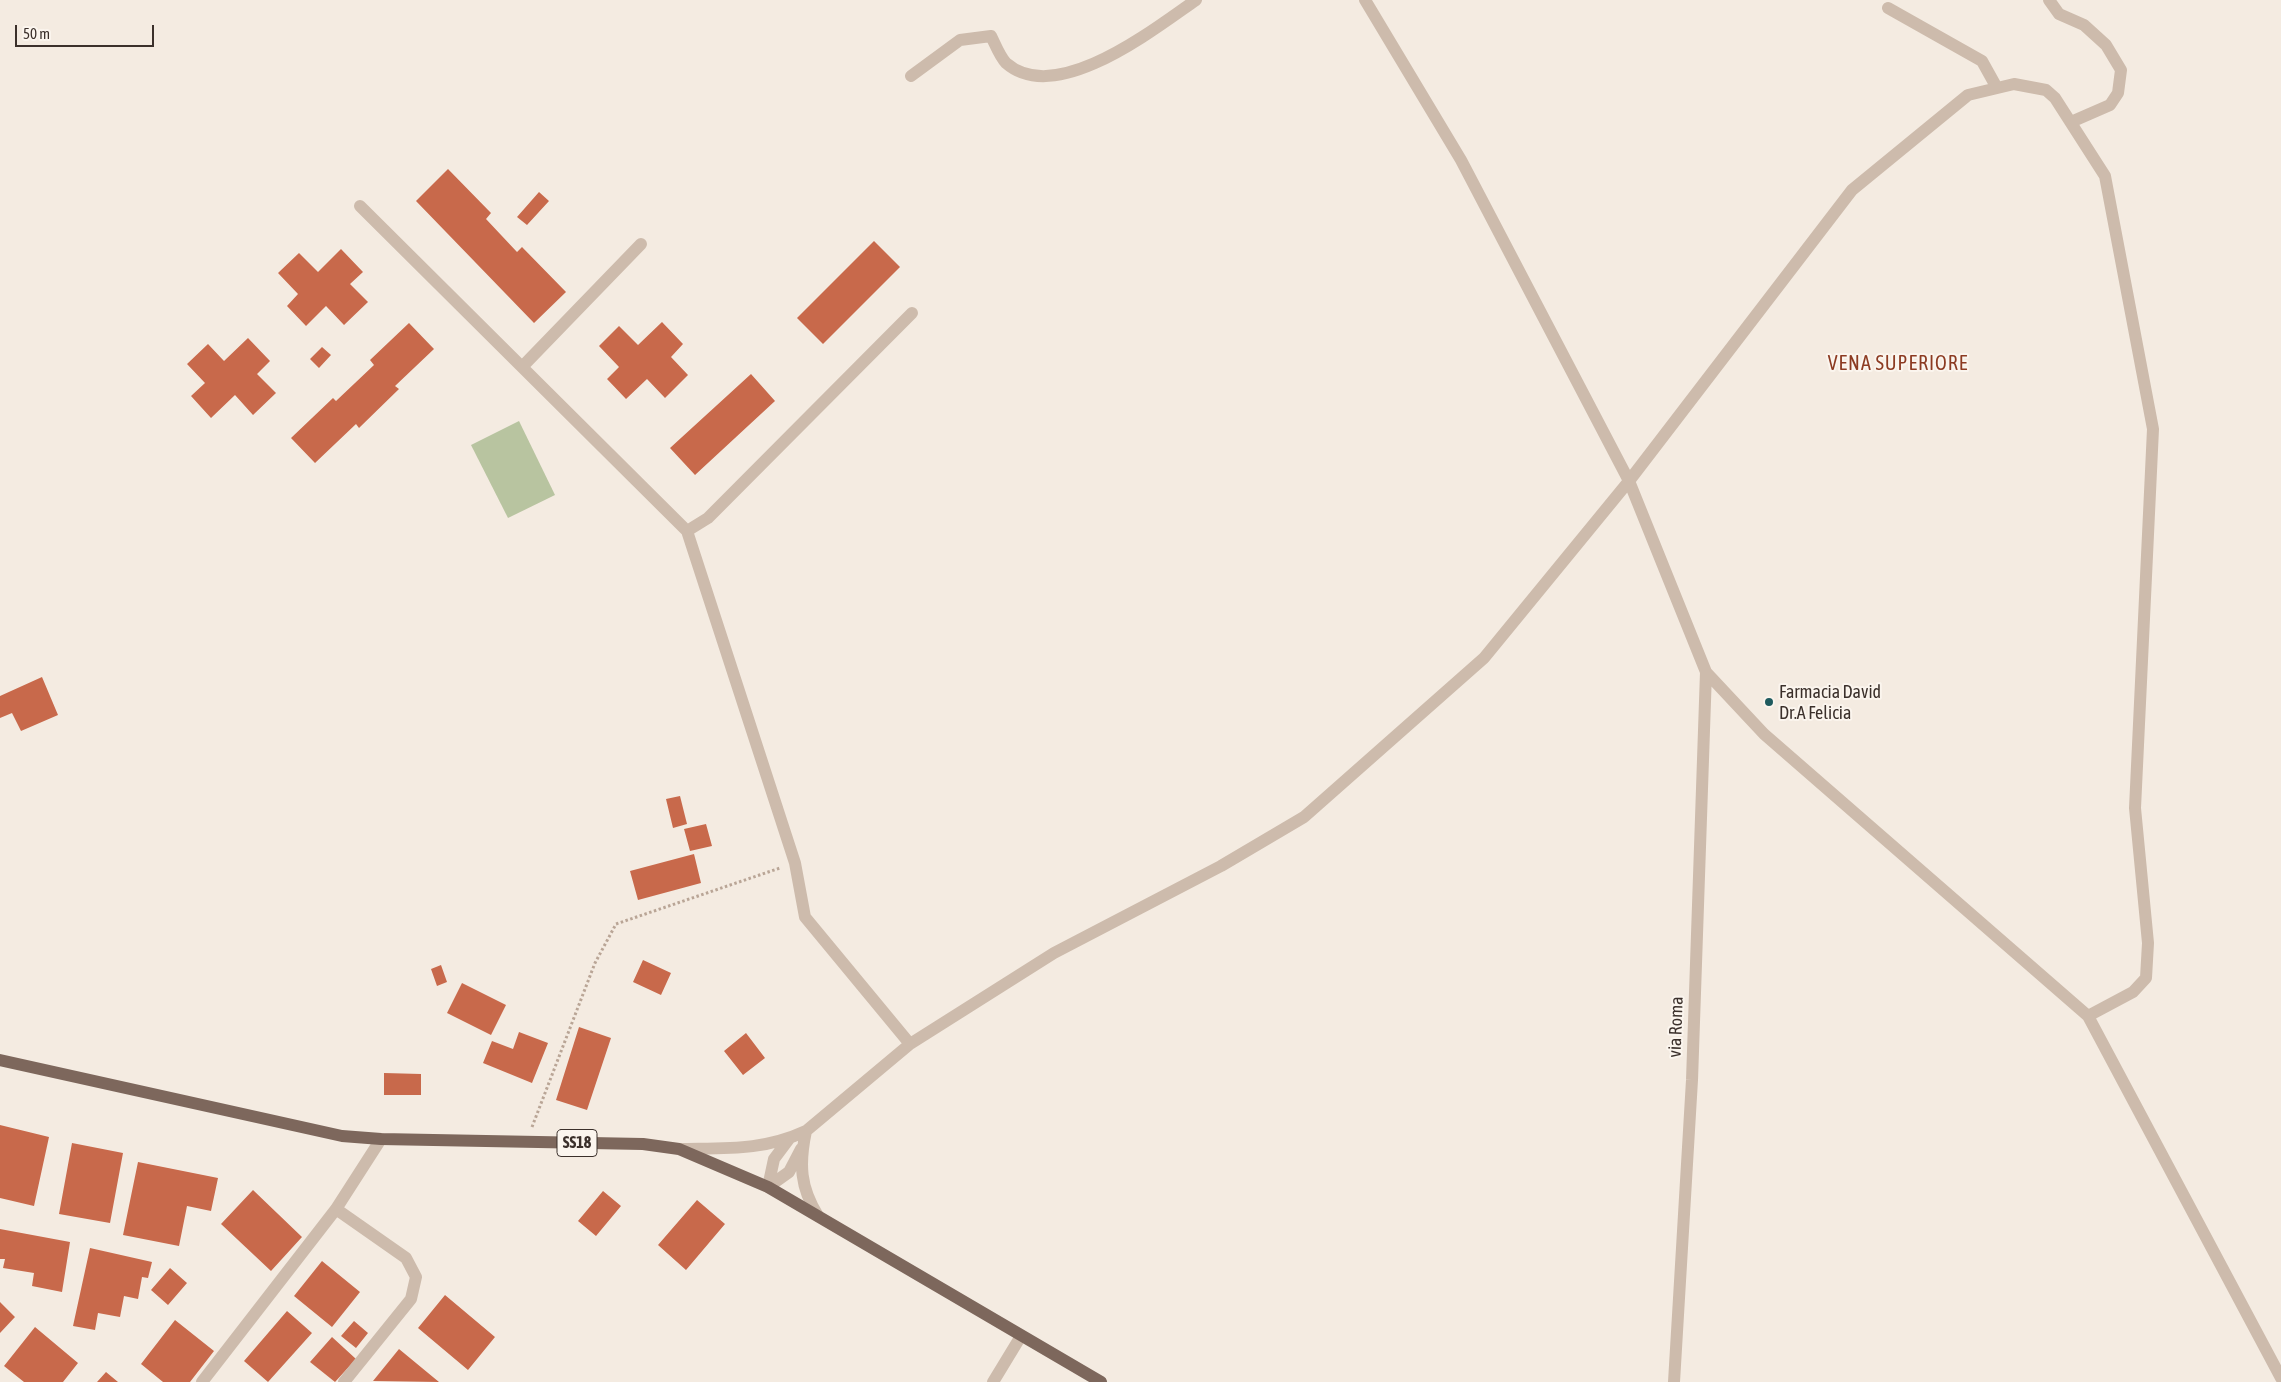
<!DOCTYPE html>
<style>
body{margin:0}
#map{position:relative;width:2281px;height:1382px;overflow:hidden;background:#f4ebe1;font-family:"Asap Condensed",sans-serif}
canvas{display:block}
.scale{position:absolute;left:15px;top:25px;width:139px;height:22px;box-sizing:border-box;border:2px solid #3b302b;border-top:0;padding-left:6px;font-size:15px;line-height:18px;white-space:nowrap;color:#3b302b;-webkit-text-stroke:4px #fbf5ee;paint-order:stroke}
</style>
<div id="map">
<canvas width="2281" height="1382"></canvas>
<div class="scale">50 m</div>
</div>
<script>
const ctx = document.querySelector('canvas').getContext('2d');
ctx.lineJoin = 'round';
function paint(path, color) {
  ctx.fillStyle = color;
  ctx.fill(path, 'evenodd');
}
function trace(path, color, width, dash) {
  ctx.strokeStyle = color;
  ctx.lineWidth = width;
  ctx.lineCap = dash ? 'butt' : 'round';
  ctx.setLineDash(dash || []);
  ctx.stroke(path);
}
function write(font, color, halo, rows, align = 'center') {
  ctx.font = font + ' "Asap Condensed",sans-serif';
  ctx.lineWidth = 4;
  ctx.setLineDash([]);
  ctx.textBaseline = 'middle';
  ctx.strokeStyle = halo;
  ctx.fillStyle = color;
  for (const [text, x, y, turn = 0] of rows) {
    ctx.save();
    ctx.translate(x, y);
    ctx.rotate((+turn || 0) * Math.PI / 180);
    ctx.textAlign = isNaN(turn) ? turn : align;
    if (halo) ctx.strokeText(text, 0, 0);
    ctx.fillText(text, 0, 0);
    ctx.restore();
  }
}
paint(new Path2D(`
 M519 421 555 495 508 518 471 445Z`), '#b8c4a0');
paint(new Path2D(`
 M448 169 491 213 486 219 517 252 522 247 566 292 534 323 416 201Z
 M539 192 549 201 527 225 517 217Z
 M874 241 900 267 823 344 797 318Z
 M341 249 363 272 350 284 368 302 344 325 326 306 306 326 287 306 298 294 278 273 299 253 318 272Z
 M662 322 683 344 671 357 688 375 665 398 647 379 626 399 607 379 619 367 599 346 619 326 638 345Z
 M409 323 434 349 395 386 399 389 359 428 356 424 315 463 291 438 333 398 336 401 374 365 370 360Z
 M248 338 270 361 257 374 276 393 253 415 235 395 211 418 191 396 205 383 187 364 208 344 224 361Z
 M322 347 331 355 319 368 310 359Z
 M751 374 775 401 695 475 670 448Z
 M42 677 58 715 21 731 12 713 0 718V696Z
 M680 796 687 824 673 828 666 799Z
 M706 824 712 846 690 851 684 829Z
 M694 854 701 883 638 900 630 871Z
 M643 960 671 973 661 995 633 982Z
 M441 965 447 982 437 986 431 969Z
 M462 983 506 1005 491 1035 447 1013Z
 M579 1027 611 1038 587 1110 556 1100Z
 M519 1032 548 1043 532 1083 483 1063 492 1041 513 1049Z
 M746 1033 765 1058 743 1075 724 1051Z
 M384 1073 421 1074V1095H384Z
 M0 1125 49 1137 34 1206 0 1198Z
 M72 1143 123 1153 110 1223 59 1214Z
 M138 1162 218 1178 211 1211 187 1206 179 1246 123 1235Z
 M253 1190 302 1237 271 1271 221 1224Z
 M603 1191 621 1206 596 1236 578 1221Z
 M697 1200 725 1224 686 1270 658 1245Z
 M0 1229 70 1242 62 1292 32 1286 34 1273 3 1268 5 1259H0Z
 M90 1248 152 1262 148 1278 142 1277 138 1299 124 1296 120 1317 98 1313 95 1330 73 1326Z
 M322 1261 360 1292 332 1327 294 1296Z
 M170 1268 187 1283 168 1305 151 1290Z
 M445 1295 495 1337 468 1370 418 1328Z
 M0 1302 15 1317 0 1333Z
 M287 1311 312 1333 268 1382 244 1361Z
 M175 1320 214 1351 190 1382H163L141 1364Z
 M354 1321 368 1333 356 1348 341 1336Z
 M35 1327 78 1363 63 1382H24L4 1366Z
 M332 1337 356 1359 335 1382 310 1362Z
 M399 1349 439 1382 373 1381Z
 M106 1372 118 1382H97Z`), '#c8694b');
trace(new Path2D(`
 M532 1127 595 963 616 924 780 868`), '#b9a596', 3, [2.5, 2.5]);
trace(new Path2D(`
 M1365 0 1461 160 1629 481 1706 672 1764 734 2088 1016 2281 1378
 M2049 0 2059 14 2084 25 2106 45 2121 70 2118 93 2110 105 2071 122
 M1888 8 1982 61 1997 88
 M911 76 960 40 991 36C995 44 1000 57 1006 63 1056 107 1154 29 1196 0
 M360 206 687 531 795 863 805 917 910 1044
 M522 367 641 244
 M687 531 708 518 912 313
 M806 1131 910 1044 1054 953 1221 866 1304 817 1484 658 1629 481 1852 190 1968 95 2014 84 2046 90 2055 98 2105 176 2153 429 2135 808 2148 943 2146 978 2133 992 2088 1016
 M789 1139 774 1159 768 1187 789 1172 801 1149
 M679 1149C725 1148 763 1151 806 1131 799 1164 800 1187 818 1216
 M336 1209 406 1258 416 1277 411 1299 344 1382
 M202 1382 336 1209 381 1139
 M993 1382 1021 1336
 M1674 1382 1692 1080 1706 672`), '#cdbbac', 12);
trace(new Path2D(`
 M0 1060 342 1136 381 1139 643 1144 679 1149 768 1187 1101 1382`), '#7d675c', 12);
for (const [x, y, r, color] of [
 [1769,702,5,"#1f5a5e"]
]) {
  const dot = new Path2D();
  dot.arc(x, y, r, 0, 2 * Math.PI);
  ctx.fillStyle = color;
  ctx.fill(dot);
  trace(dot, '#fbf5ee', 2);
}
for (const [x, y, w] of [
 [577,1143,40]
]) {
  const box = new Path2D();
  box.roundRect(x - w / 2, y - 13.5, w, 27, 4);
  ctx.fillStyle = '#fbf5ee';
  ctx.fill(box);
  trace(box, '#3b302b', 1);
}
write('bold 16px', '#3b302b', null, [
 ["SS18",577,1143]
]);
write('18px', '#3b302b', '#fbf5ee', [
 ["Farmacia David",1779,692],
 ["Dr.A Felicia",1779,713]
], 'left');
write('18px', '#3b302b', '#fbf5ee', [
 ["via Roma",1676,1027,-88]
]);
ctx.letterSpacing = '1px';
write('20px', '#8c3b22', '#fbf5ee', [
 ["VENA SUPERIORE",1898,364]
]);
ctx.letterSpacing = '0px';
</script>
